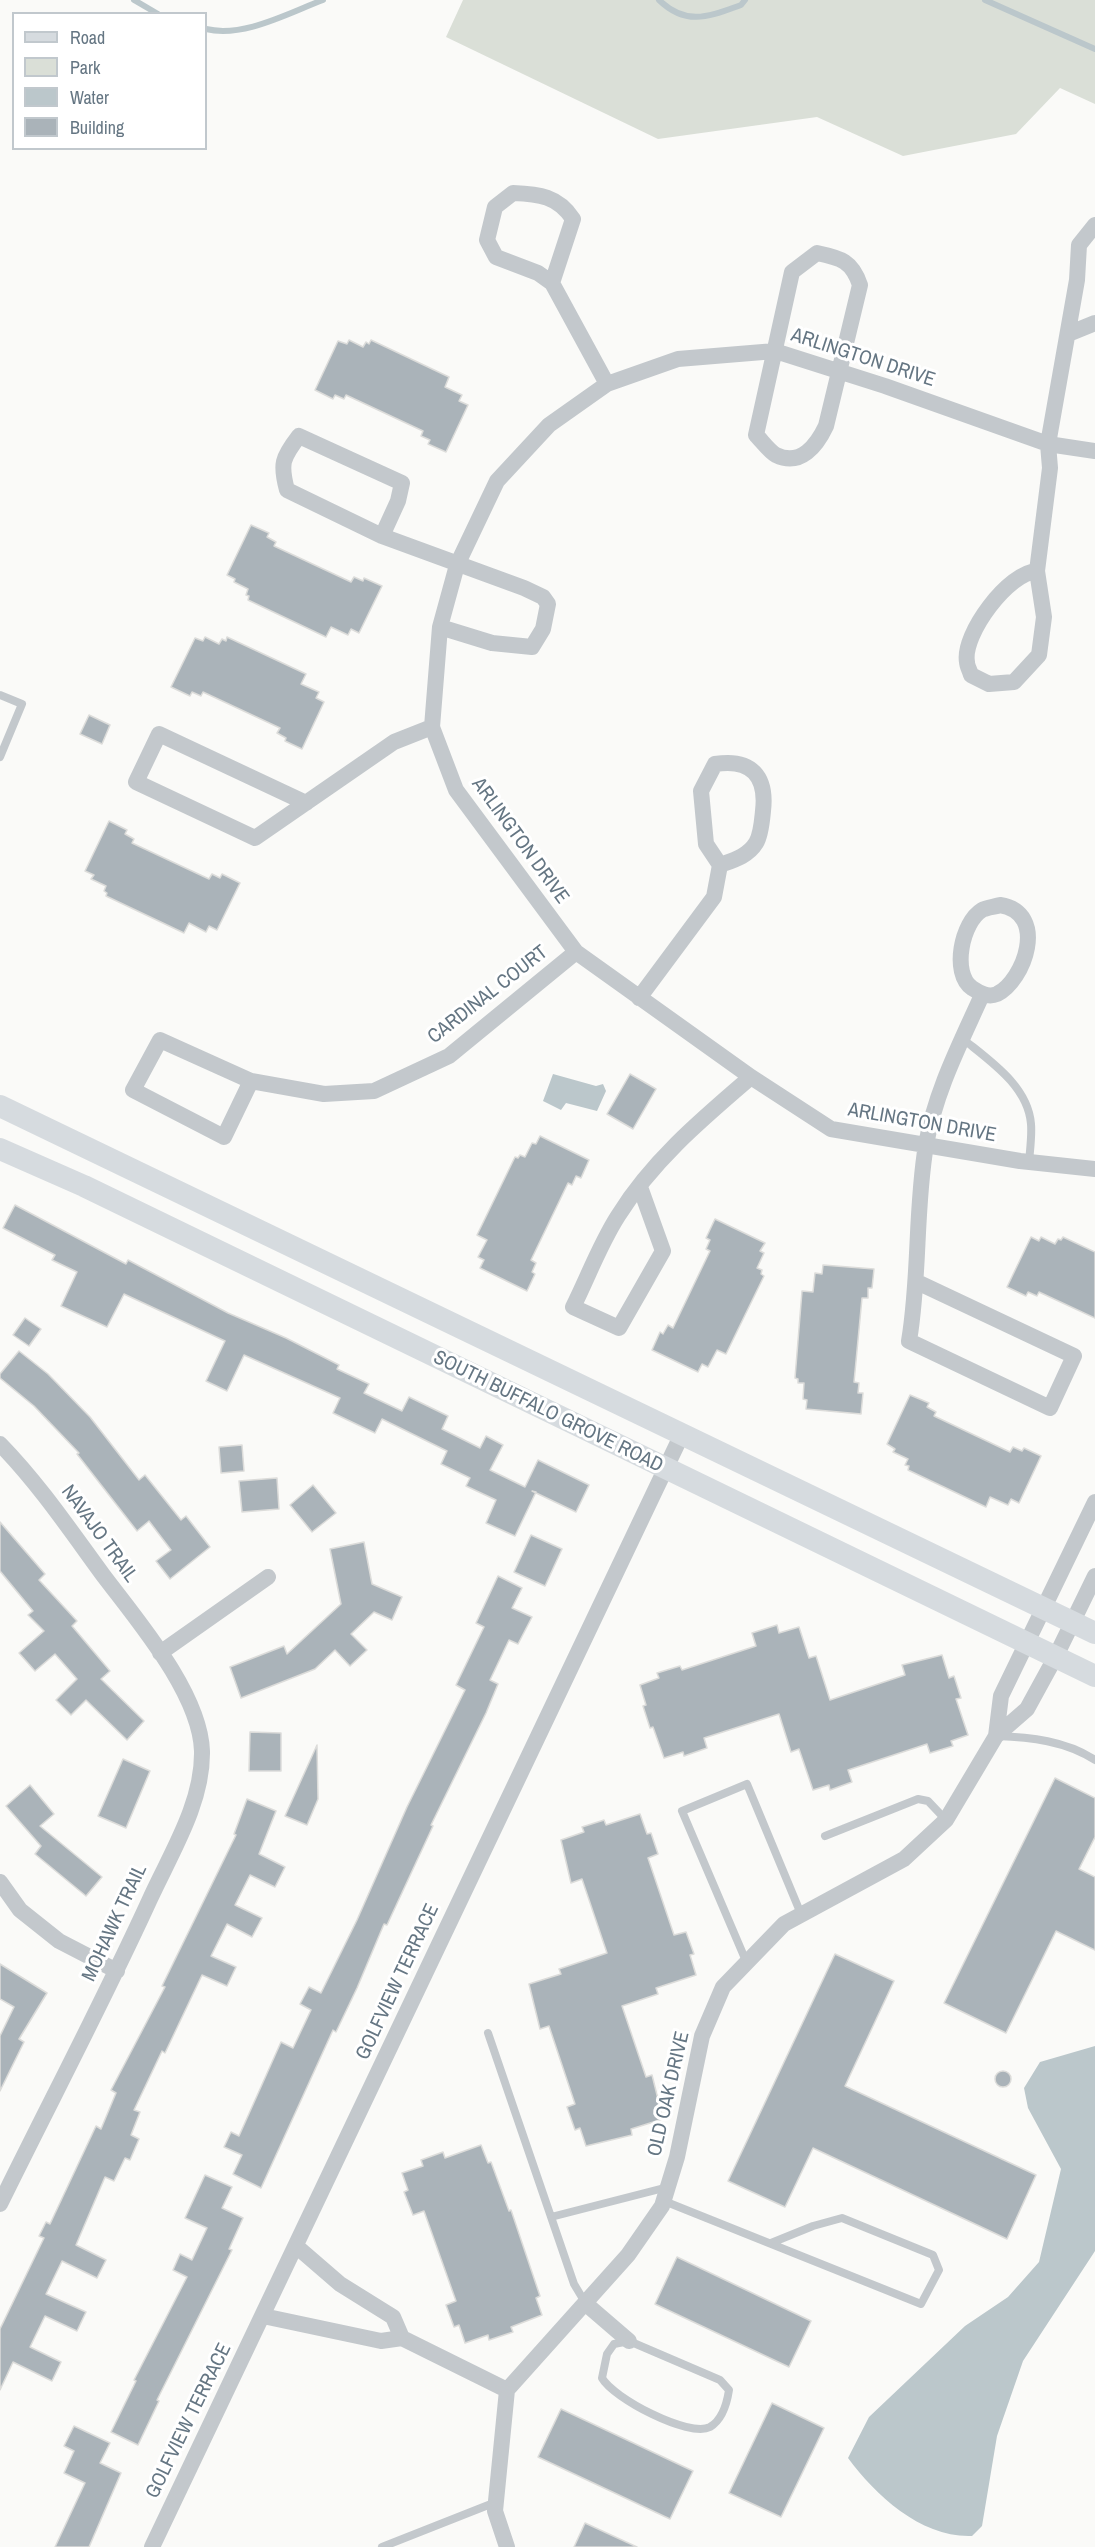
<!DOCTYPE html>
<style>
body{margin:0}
#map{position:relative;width:1095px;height:2547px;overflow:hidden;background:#fafaf8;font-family:"Archivo Narrow",sans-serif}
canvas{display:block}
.legend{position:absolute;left:12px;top:12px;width:195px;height:138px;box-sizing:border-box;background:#fff;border:2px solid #c1c8cd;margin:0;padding:8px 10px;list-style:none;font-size:18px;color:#657683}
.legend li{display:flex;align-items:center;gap:12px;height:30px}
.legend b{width:30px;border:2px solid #c1c8cd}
</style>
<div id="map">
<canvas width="1095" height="2547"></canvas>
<ul class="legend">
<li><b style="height:8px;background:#d6dbdf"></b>Road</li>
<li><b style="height:16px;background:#dadfd7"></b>Park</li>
<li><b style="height:16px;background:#bbc7cb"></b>Water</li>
<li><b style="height:16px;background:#aab3b9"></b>Building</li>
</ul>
</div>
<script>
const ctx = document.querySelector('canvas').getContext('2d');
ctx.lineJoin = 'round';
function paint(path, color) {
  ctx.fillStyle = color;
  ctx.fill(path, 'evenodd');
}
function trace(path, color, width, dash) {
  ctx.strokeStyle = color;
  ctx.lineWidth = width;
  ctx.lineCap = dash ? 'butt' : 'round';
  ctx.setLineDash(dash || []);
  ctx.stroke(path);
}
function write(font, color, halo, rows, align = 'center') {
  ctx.font = font + ' "Archivo Narrow",sans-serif';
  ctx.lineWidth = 6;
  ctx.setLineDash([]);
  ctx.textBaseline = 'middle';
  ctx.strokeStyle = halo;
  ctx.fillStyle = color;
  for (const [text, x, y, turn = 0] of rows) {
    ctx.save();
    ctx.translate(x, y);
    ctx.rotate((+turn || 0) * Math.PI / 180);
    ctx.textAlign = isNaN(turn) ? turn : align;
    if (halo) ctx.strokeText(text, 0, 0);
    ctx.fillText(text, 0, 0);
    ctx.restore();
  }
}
paint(new Path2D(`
 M463 0H1095V104L1060 88 1016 134 903 156 817 117 658 139 446 37Z`), '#dadfd7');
paint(new Path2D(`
 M553 1074 596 1086 603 1084 606 1091 597 1111 566 1103 561 1110 543 1101Z
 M1095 2046V2251L1023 2361 997 2436 982 2526 972 2536C922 2538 876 2496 848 2458L869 2417 965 2326 1008 2297 1039 2262 1061 2169 1028 2108 1024 2088 1040 2062Z`), '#bbc7cb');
trace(new Path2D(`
 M134 0 158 14
 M659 0C687 27 710 16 741 5L745 0
 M985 0 1095 49
 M206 29C244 38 288 13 323 0`), '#bbc7cb', 6);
const building = new Path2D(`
 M349 340 363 347 366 342 369 344 371 340 449 377 445 387 462 395 459 401 468 405 446 452 428 444 430 440 421 436 423 431 346 395 344 399 335 395 333 399 315 390 338 341 347 344Z
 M251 525 269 533 267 537 276 542 274 546 351 582 354 577 363 581 364 578 382 586 359 633 351 629 348 635 331 627 326 637 248 600 249 596 246 595 248 589 234 582 235 579 227 575Z
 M205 637 219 644 222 639 226 641 227 637 306 674 301 684 319 692 316 698 324 702 302 749 285 741 286 738 277 733 280 728 203 692 201 696 192 692 190 696 171 687 195 638 203 641Z
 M89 715 110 725 102 744 80 734Z
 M109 821 127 830 125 834 134 839 132 843 209 879 212 874 220 878 222 874 240 883 217 930 209 926 206 932 189 923 184 933 106 896 107 893 104 891 106 886 91 879 94 875 85 871Z
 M630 1074 656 1089 633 1129 607 1114Z
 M540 1136 589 1160 581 1178 576 1176 572 1185 568 1183 531 1260 536 1263 532 1272 535 1274 527 1291 480 1268 484 1260 478 1257 487 1240 477 1235 515 1157 518 1158 520 1155 525 1157 532 1143 536 1144Z
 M15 1205 126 1264 128 1260 228 1313 286 1338 339 1365 337 1369 369 1384 364 1393 402 1411 409 1397 448 1416 442 1429 480 1448 486 1436 503 1445 490 1470 525 1487 538 1460 589 1485 576 1512 532 1491 536 1492 515 1536 486 1523 496 1500 466 1486 470 1478 441 1464 447 1451 382 1419 375 1433 333 1413 340 1398 244 1355 227 1391 206 1381 225 1341 124 1294 107 1327 61 1306 77 1272 52 1260 55 1255 3 1228Z
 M715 1219 765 1243 760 1251 764 1253 757 1268 762 1270 761 1274 764 1276 726 1354 717 1350 708 1367 702 1364 698 1372 652 1350 660 1332 663 1334 668 1325 673 1328 710 1251 706 1249 710 1240 706 1238Z
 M1031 1237 1039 1241 1041 1237 1055 1244 1058 1239 1061 1240 1063 1237 1095 1252V1318L1039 1292 1037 1296 1028 1292 1026 1296 1007 1287Z
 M823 1265 874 1269 872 1288H868V1298H862L854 1382 859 1383 858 1393H863L861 1414 806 1409 807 1400 803 1399 804 1383H798V1379L795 1378 802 1291 813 1292 815 1273 822 1274Z
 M25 1318 41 1329 29 1346 13 1335Z
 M19 1351 48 1374 90 1417 139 1480 145 1475 181 1520 186 1516 210 1547 170 1579 156 1561 171 1550 149 1521 137 1531 77 1454 79 1453 34 1406 0 1378V1374Z
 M910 1395 929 1403 927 1407 936 1412 934 1416 1010 1452 1013 1447 1022 1451 1024 1448 1041 1456 1019 1503 1011 1499 1008 1505 990 1497 986 1507 908 1470 909 1466 905 1465 908 1459 893 1452 895 1449 887 1444Z
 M242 1445 244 1471 221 1473 219 1447Z
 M277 1478 279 1509 242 1512 239 1481Z
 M313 1485 336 1513 312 1532 290 1505Z
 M0 1522 45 1574 39 1580 77 1621 72 1626 110 1671 101 1679 144 1721 127 1740 86 1700 71 1715 56 1700 77 1679 55 1654 35 1671 19 1653 44 1631 28 1615 33 1611 0 1571Z
 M531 1535 562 1549 545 1586 514 1572Z
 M364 1542 372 1584 402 1597 392 1620 374 1612 351 1634 367 1650 350 1666 335 1650 315 1669 241 1698 230 1667 284 1646 287 1654 341 1604 330 1549Z
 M498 1576 522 1588 512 1608 532 1617 518 1644 509 1640 490 1680 498 1684 486 1713 431 1825 433 1826 387 1925 384 1924 357 1988 336 2032 333 2030 261 2188 233 2174 242 2155 224 2147 231 2132 239 2136 281 2042 293 2048 311 2010 300 2004 309 1987 321 1993 357 1920 407 1807 465 1690 456 1685 484 1627 476 1623Z
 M777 1625 779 1633 799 1627 809 1658 816 1656 830 1700 905 1675 902 1665 942 1655 949 1678 954 1676 961 1698 956 1699 968 1735 951 1741 953 1746 930 1753 927 1744 848 1770 852 1782 830 1790 829 1785 813 1790 799 1749 791 1752 779 1714 704 1738 707 1748 684 1756 683 1752 664 1758 653 1727 650 1728 643 1706 646 1705 640 1685 659 1678 657 1673 680 1666 682 1670 756 1646 752 1633Z
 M250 1732 281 1733V1771H249Z
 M317 1745 318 1799 307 1825 285 1816Z
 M123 1759 150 1771 126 1828 98 1816Z
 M1055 1778 1095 1798V1837L1079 1869 1095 1877V1950L1056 1931 1006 2033 944 2003Z
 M30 1785 54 1814 40 1826 102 1877 86 1896 35 1854 41 1846 6 1806Z
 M247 1799 276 1811 259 1854 285 1867 275 1887 250 1875 235 1905 262 1918 252 1937 227 1924 211 1956 236 1967 227 1986 202 1975 165 2053 162 2051 134 2110 140 2112 131 2135 139 2139 130 2160 125 2158 114 2181 105 2177 76 2245 106 2260 97 2278 62 2261 46 2294 86 2312 77 2331 45 2316 30 2347 61 2362 52 2381 13 2362 0 2390V2329L44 2238 39 2236 46 2222 50 2224 96 2126 101 2129 116 2093 111 2090 165 1987 162 1986 236 1835 234 1834Z
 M640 1814 647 1834 651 1833 658 1854 648 1858 674 1935 686 1932 694 1954 690 1955 696 1975 656 1988 658 1994 622 2006 646 2077 652 2075 663 2119 631 2129 632 2135 586 2146 580 2128 575 2130 567 2107 575 2104 549 2026 540 2029 529 1984 561 1974 559 1969 607 1953 582 1879 571 1883 561 1840 584 1832 582 1827 604 1820 606 1825Z
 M835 1954 894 1981 845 2086 1036 2175 1007 2239 813 2148 785 2207 728 2181Z
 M0 1964 47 1993 19 2039 24 2042 0 2091V2036L14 2007 0 1999Z
 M995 2079a8 8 0 1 1 16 0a8 8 0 1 1-16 0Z
 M481 2145 488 2163 491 2162 509 2211 511 2210 540 2296 536 2298 542 2315 511 2327 513 2332 489 2340 488 2335 465 2343 459 2325 454 2327 446 2305 456 2301 424 2211 413 2215 404 2192 408 2190 402 2173 423 2166 421 2160 443 2152 445 2158Z
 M205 2175 232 2187 222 2208 243 2218 229 2249 232 2250 157 2400 159 2401 138 2445 111 2432 136 2381 134 2380 187 2277 173 2270 180 2254 192 2260 207 2228 185 2218Z
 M677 2257 811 2321 789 2367 655 2304Z
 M772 2403 824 2428 781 2517 729 2493Z
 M561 2409 693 2471 670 2519 538 2457Z
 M74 2426 110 2443 100 2463 121 2473 89 2547H55L85 2483 64 2473 74 2451 64 2446Z
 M585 2523 637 2547H574Z`);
paint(building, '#aab3b9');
trace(building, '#dcdcda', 1.5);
trace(new Path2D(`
 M0 695 22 704 0 757
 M963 1039C990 1061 1028 1086 1031 1124 1032 1136 1030 1150 1029 1162
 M997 1736C1030 1737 1066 1741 1095 1760
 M825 1836 918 1799 928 1801 946 1820
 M746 1961 682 1811 747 1784 801 1914
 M488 2033 574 2284 586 2304
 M664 2201 921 2304 939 2270 933 2255 842 2218 813 2226 771 2243
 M551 2217 668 2187
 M629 2341 720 2380 729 2390C727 2403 722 2420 710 2427 689 2438 613 2398 602 2378L607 2354 614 2344Z
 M382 2547 496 2502`), '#c3c8cc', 8);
trace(new Path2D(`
 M817 253C841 258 852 261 860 285L826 426C817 445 801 467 776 455 769 451 762 441 756 435L792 272Z
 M552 283 573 219C558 196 539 194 513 193L495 207 487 240 496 257 538 273 552 283 607 384
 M1068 334 1095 323
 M1095 451 1048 444 885 386 775 351 678 359 607 384 549 425 497 481 457 565 440 627 432 727 456 790 576 952 751 1077 831 1129 1020 1161 1095 1169
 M382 536 398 501 402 483 299 436C282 458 280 464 287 490L382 536 524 588 543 597 548 604 543 629 532 647 492 643 440 627
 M1037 571C1009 572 962 634 967 662 967 666 970 671 971 675L989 684 1014 682 1039 655 1044 617 1037 571 1050 468 1048 444 1077 280 1079 245 1095 225
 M306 803 159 734 136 782 255 838 394 742 432 727
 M1000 905C1049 913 1024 981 997 994 988 998 980 993 972 988 951 973 962 922 982 910 987 907 995 907 1000 905Z
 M639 998 714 897 720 865 706 844 701 791 715 764C752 758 767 777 763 811 762 821 761 835 756 843 748 856 734 860 720 865
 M251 1081 224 1137 133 1090 160 1040 251 1081 324 1094 374 1091 449 1056 576 952
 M640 1187 663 1251 619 1328 573 1307C588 1277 600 1244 618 1216 652 1161 702 1119 751 1077
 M917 1282 1074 1356 1050 1408 909 1341C920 1276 915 1210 926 1145 935 1092 960 1044 982 995
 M0 1444C39 1484 70 1530 103 1575 137 1620 200 1693 202 1751 203 1803 171 1853 150 1899 103 2002 50 2102 0 2204
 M160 1653 268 1577
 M996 1736 1001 1696 1095 1502
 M0 1882 20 1910 59 1941 117 1971
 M296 2246 340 2284 393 2317 402 2338
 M586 2304 629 2341
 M263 2316 381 2341 402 2338 507 2390
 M152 2547 682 1434
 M507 2547 495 2511 507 2390 628 2255 662 2206 677 2157 702 2036 723 1987 784 1924 904 1859 946 1820 996 1736 1027 1709 1056 1656 1095 1576`), '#c3c8cc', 16);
trace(new Path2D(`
 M0 1106 1095 1633
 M0 1149 84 1186 1095 1676`), '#d6dbdf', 22);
write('20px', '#657683', '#fff', [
 ["ARLINGTON DRIVE",863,358,18],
 ["ARLINGTON DRIVE",520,841,54],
 ["CARDINAL COURT",488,995,-38],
 ["ARLINGTON DRIVE",922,1123,10],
 ["SOUTH BUFFALO GROVE ROAD",548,1412,26],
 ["NAVAJO TRAIL",99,1534,54],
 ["MOHAWK TRAIL",115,1923,-65],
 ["GOLFVIEW TERRACE",398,1982,-65],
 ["OLD OAK DRIVE",669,2094,-77],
 ["GOLFVIEW TERRACE",189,2421,-64]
]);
</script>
